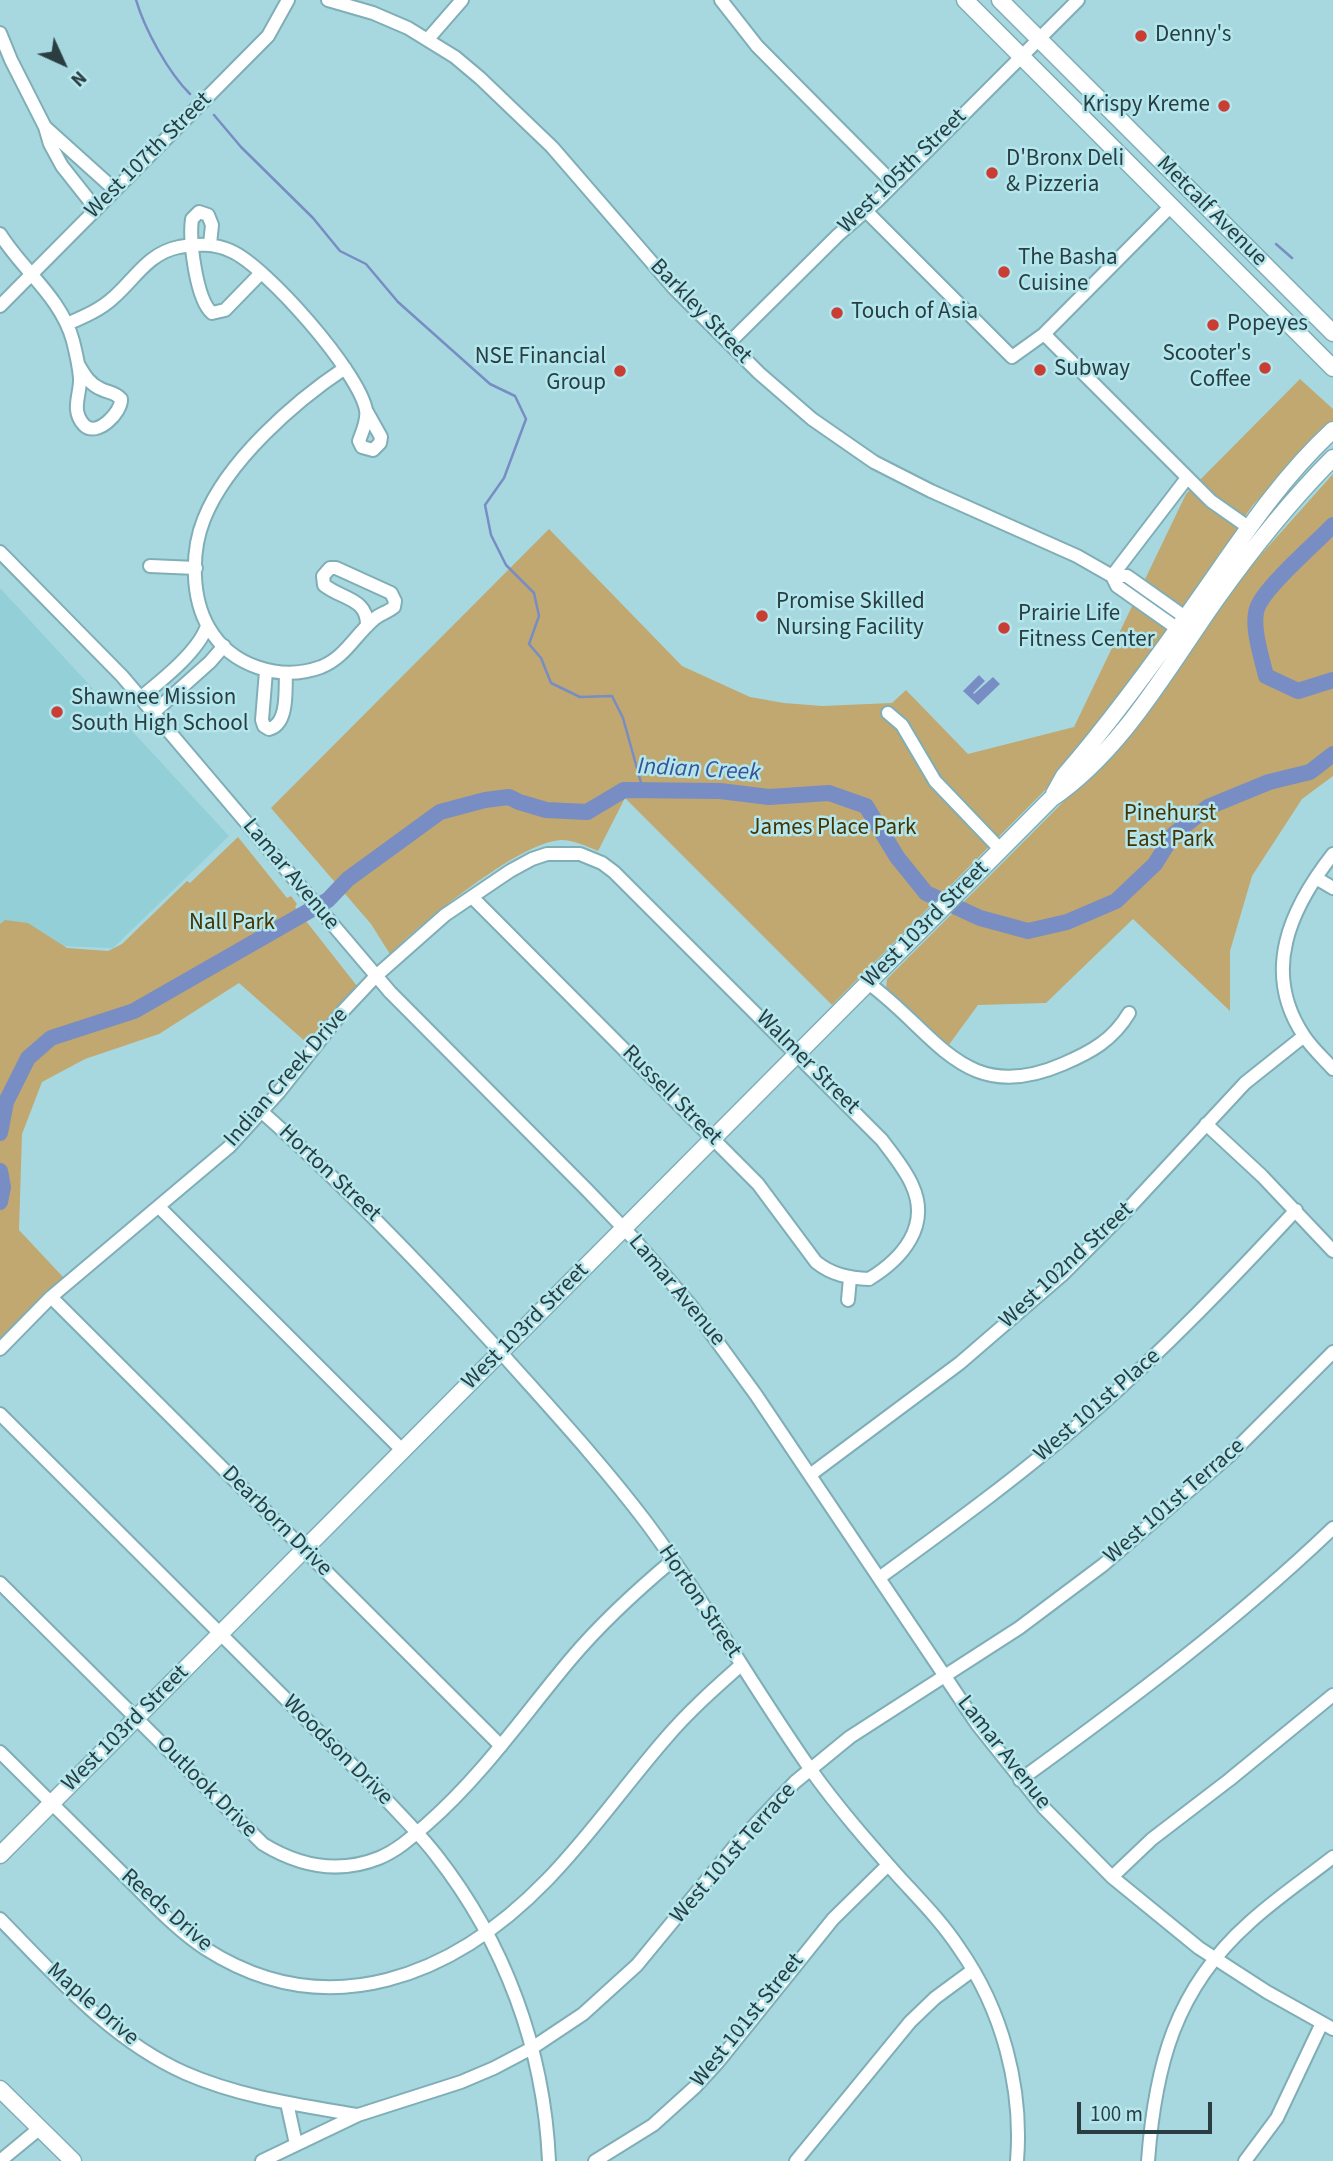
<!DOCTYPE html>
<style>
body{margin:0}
#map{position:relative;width:1333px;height:2161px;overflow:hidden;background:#a7d8e0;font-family:"Source Sans 3",sans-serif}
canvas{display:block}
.north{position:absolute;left:28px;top:28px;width:70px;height:70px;-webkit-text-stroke:5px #b4e6ed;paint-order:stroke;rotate:135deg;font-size:19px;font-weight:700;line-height:28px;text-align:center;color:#2a3e41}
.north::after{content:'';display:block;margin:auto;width:24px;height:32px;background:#2a3e41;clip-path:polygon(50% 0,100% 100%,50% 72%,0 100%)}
.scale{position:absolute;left:1077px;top:2102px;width:135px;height:32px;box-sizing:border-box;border:4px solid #2a3e41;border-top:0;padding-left:9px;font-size:21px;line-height:24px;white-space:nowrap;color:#2a3e41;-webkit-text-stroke:5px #b4e6ed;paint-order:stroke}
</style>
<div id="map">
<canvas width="1333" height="2161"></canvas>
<div class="north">N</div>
<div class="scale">100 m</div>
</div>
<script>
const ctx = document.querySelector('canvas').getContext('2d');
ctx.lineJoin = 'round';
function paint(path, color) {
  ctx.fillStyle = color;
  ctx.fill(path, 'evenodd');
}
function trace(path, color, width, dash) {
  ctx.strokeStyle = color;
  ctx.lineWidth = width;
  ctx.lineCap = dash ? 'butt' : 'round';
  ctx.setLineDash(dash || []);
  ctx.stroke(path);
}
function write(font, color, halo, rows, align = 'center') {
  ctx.font = font + ' "Source Sans 3",sans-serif';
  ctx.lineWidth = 5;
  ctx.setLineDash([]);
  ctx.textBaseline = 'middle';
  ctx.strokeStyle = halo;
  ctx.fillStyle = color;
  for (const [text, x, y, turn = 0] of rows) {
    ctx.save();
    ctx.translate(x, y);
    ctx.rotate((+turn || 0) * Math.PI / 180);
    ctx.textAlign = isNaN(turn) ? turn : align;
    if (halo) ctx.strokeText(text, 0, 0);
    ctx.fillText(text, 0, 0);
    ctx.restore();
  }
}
paint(new Path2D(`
 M0 588 229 836 113 948 63 946 21 956 0 976Z`), '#93cfd7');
paint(new Path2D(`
 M1300 379 1333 409V422L1253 505 1237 527V536L1188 608 1057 778 832 1005 625 798 598 851C586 846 574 840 561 840 519 842 421 923 390 954L371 924 271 808 549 529 682 666 750 697 784 703 822 706 892 703 906 690 968 754 1074 727 1186 494Z
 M1333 474V776L1302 799 1252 876 1230 951V1011L1133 919 1046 1003 978 1005 948 1046 929 1031 886 989 887 979 1090 775 1249 568Z
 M238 837 287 898 291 896 297 904 295 907 357 986 307 1043 239 983 159 1034 85 1059 42 1082 22 1134 19 1230 63 1277 0 1339V924L5 920 28 923 67 948 108 951 122 944 187 881 190 883Z`), '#c0a870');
paint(new Path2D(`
 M979 675 985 681 973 693 974 694 993 677 1000 684 978 705 963 691Z`), '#788dc3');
trace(new Path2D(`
 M136 0C145 30 168 72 190 94
 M214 115 241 147 313 218 340 251 366 264 398 302 490 384 515 396 526 419 504 478 485 505 491 535 506 565 534 593 539 616 529 644 541 658 551 683 580 697 612 696 623 718 643 790
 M1276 244 1292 258`), '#788dc3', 2.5);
trace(new Path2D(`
 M1333 525C1315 544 1268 584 1258 606 1250 624 1262 658 1266 676L1298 691 1333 680
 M0 1133 6 1102 28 1058 51 1038 134 1011 328 900 348 879 440 812 485 800 509 797 519 802 546 810 587 812 624 790 720 791 769 797 829 793 866 806 897 857 926 893 980 918 1028 931 1067 922 1116 901 1155 864 1173 835 1208 807 1269 782 1310 772 1333 754
 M0 1171 3 1187 0 1202`), '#788dc3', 16);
const minor = new Path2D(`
 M328 0 373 13 408 28 455 57 480 78 552 147 674 288 759 373 812 419 874 462 931 491 1077 556 1112 576H1127L1192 622
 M721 0 757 46 894 184
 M0 33 11 60 45 127 50 144 62 166 96 209
 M428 39 462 0
 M45 127 115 190
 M866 211 1012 357 1044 334 1171 206
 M0 234C23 271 61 297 73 341 76 353 79 366 80 378 81 394 70 410 84 425 97 438 122 412 121 399 115 392 109 393 101 389 89 384 84 374 78 364
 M210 244 212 225 208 215 199 212 192 219C189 240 196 299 212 313L225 310 261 273
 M0 306 268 36 288 0
 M67 324C83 317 100 310 113 298 135 279 148 253 179 247 197 244 214 243 231 251 266 266 359 372 366 410 368 420 362 432 359 441L362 447 373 450 380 443 381 437 367 412
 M1044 334 1211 501 1248 527
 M729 343 838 235 876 202 1078 0
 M345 368C294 402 227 461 204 519 191 551 191 598 209 628 231 666 280 682 321 667 344 658 354 637 372 621 378 614 387 613 394 607L395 601 391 593 336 568H330L323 576 324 585C341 599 368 598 367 626
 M0 552 122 676 390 992 587 1190 633 1238 692 1307 756 1395 977 1724 1044 1808 1112 1877 1199 1948 1267 1992 1333 2029
 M150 566 196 568
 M1112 576 1187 478
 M1112 576 1117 586 1185 634
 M266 671 262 720 264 726 269 729C289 724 285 689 286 673
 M140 698C162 680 198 652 207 626
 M153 713 210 662 224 646
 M888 713 902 725 935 781 1001 850
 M1333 854C1290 909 1261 972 1304 1036 1312 1048 1323 1058 1333 1069
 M1316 878 1333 888
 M868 983C937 1033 964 1107 1063 1064 1091 1052 1113 1040 1129 1013
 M262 1112C348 1188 427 1271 504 1356 553 1411 602 1464 646 1522 705 1601 754 1689 811 1770 838 1808 869 1843 899 1877 920 1900 942 1922 959 1948 1002 2009 1023 2087 1017 2161
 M1206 1124 1262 1176 1333 1251
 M159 1207 402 1450
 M51 1297 501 1746
 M848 1300 850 1278
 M0 1349 51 1297 229 1147 279 1092 344 1010 376 976 445 915 510 871 532 859 547 854H580L602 863 614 872 882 1140C893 1155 905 1169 912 1185 931 1226 902 1259 869 1279 849 1278 832 1275 816 1262L758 1184 472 897
 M0 1414 382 1795C400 1815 419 1833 436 1855 505 1943 544 2049 549 2161
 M810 1475 960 1363 1062 1275 1127 1210 1245 1083 1304 1036
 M879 1578C952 1525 1025 1472 1093 1412 1165 1349 1231 1280 1296 1210
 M0 1583 263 1844C299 1866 339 1874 379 1858 398 1850 412 1837 427 1824 482 1776 523 1716 570 1660 601 1623 636 1591 673 1560
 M0 1752C41 1793 83 1834 124 1875 150 1900 175 1929 206 1949 328 2027 454 1976 547 1880 590 1836 625 1785 666 1738 689 1711 715 1688 741 1665
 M1020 1780C1129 1701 1236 1621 1333 1528
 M1112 1877 1152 1839 1229 1780 1333 1695
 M0 1919C56 1976 111 2040 185 2073 240 2097 299 2105 357 2115
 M287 2103 296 2144
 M0 2161 40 2128
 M262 2161 358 2115 461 2082 494 2068 532 2048 583 2014 637 1965 734 1847 795 1782 850 1737 1019 1628 1103 1565 1229 1456 1333 1352
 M595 2161 653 2125 695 2087 718 2062 833 1919 888 1865
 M796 2161 910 2022 935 1998 973 1970
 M1148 2161C1155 2066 1175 1989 1249 1923 1275 1899 1305 1879 1333 1857
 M1245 2161 1277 2118 1322 2023`);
const major = new Path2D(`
 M965 0 1333 368
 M1000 0 1333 333
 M1054 794 1064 776C1114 718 1159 656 1203 593 1243 536 1281 478 1333 430
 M0 1855 1051 799C1123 750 1168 667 1217 598 1252 549 1291 500 1333 458
 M0 2089 73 2161`);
trace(minor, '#7faeb6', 16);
trace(major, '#7faeb6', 19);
trace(minor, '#fff', 12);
trace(major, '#fff', 16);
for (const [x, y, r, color] of [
 [1141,36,7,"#ca3d35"],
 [1224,106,7,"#ca3d35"],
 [992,173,7,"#ca3d35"],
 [1004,272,7,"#ca3d35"],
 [837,313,7,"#ca3d35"],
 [1213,325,7,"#ca3d35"],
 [1265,368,7,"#ca3d35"],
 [1040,370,7,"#ca3d35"],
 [620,371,7,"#ca3d35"],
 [762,616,7,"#ca3d35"],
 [1004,628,7,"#ca3d35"],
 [57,712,7,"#ca3d35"]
]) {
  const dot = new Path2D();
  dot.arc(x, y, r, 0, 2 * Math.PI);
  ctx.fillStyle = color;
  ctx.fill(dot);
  trace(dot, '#b4e6ed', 2.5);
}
write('23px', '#2a3e41', '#b4e6ed', [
 ["Denny's",1155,36],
 ["Krispy Kreme",1210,106,"right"],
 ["D'Bronx Deli",1006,160],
 ["& Pizzeria",1006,186],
 ["The Basha",1018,259],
 ["Cuisine",1018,285],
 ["Touch of Asia",851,313],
 ["Popeyes",1227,325],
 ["Scooter's",1251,355,"right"],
 ["Coffee",1251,381,"right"],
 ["NSE Financial",606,358,"right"],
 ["Group",606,384,"right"],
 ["Subway",1054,370],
 ["Promise Skilled",776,603],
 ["Nursing Facility",776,629],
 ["Prairie Life",1018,615],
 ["Fitness Center",1018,641],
 ["Shawnee Mission",71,699],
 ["South High School",71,725]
], 'left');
write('23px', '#2a3e41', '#b4e6ed', [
 ["West 107th Street",149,156,-45],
 ["West 105th Street",903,172,-44],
 ["Metcalf Avenue",1211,212,45],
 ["Barkley Street",700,312,46],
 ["Lamar Avenue",290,875,50],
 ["West 103rd Street",926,925,-45],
 ["Walmer Street",807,1063,45],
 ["Indian Creek Drive",287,1078,-49],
 ["Russell Street",671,1096,45],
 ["Horton Street",329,1174,43],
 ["West 102nd Street",1067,1266,-43],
 ["Lamar Avenue",676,1291,50],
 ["West 103rd Street",526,1327,-45],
 ["West 101st Place",1098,1406,-41],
 ["West 101st Terrace",1175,1502,-41],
 ["Dearborn Drive",276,1522,45],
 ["Horton Street",699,1602,56],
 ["West 103rd Street",126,1729,-45],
 ["Woodson Drive",337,1751,45],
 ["Lamar Avenue",1003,1753,52],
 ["Outlook Drive",206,1788,45],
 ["West 101st Terrace",734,1854,-49],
 ["Reeds Drive",166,1911,41],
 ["Maple Drive",92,2005,41],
 ["West 101st Street",748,2021,-51]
]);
write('23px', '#453400', '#b4e6ed', [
 ["Pinehurst",1170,815],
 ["East Park",1170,841],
 ["James Place Park",833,829],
 ["Nall Park",232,924]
]);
write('italic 24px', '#3b5296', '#b4e6ed', [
 ["Indian Creek",699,771,3]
]);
</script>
